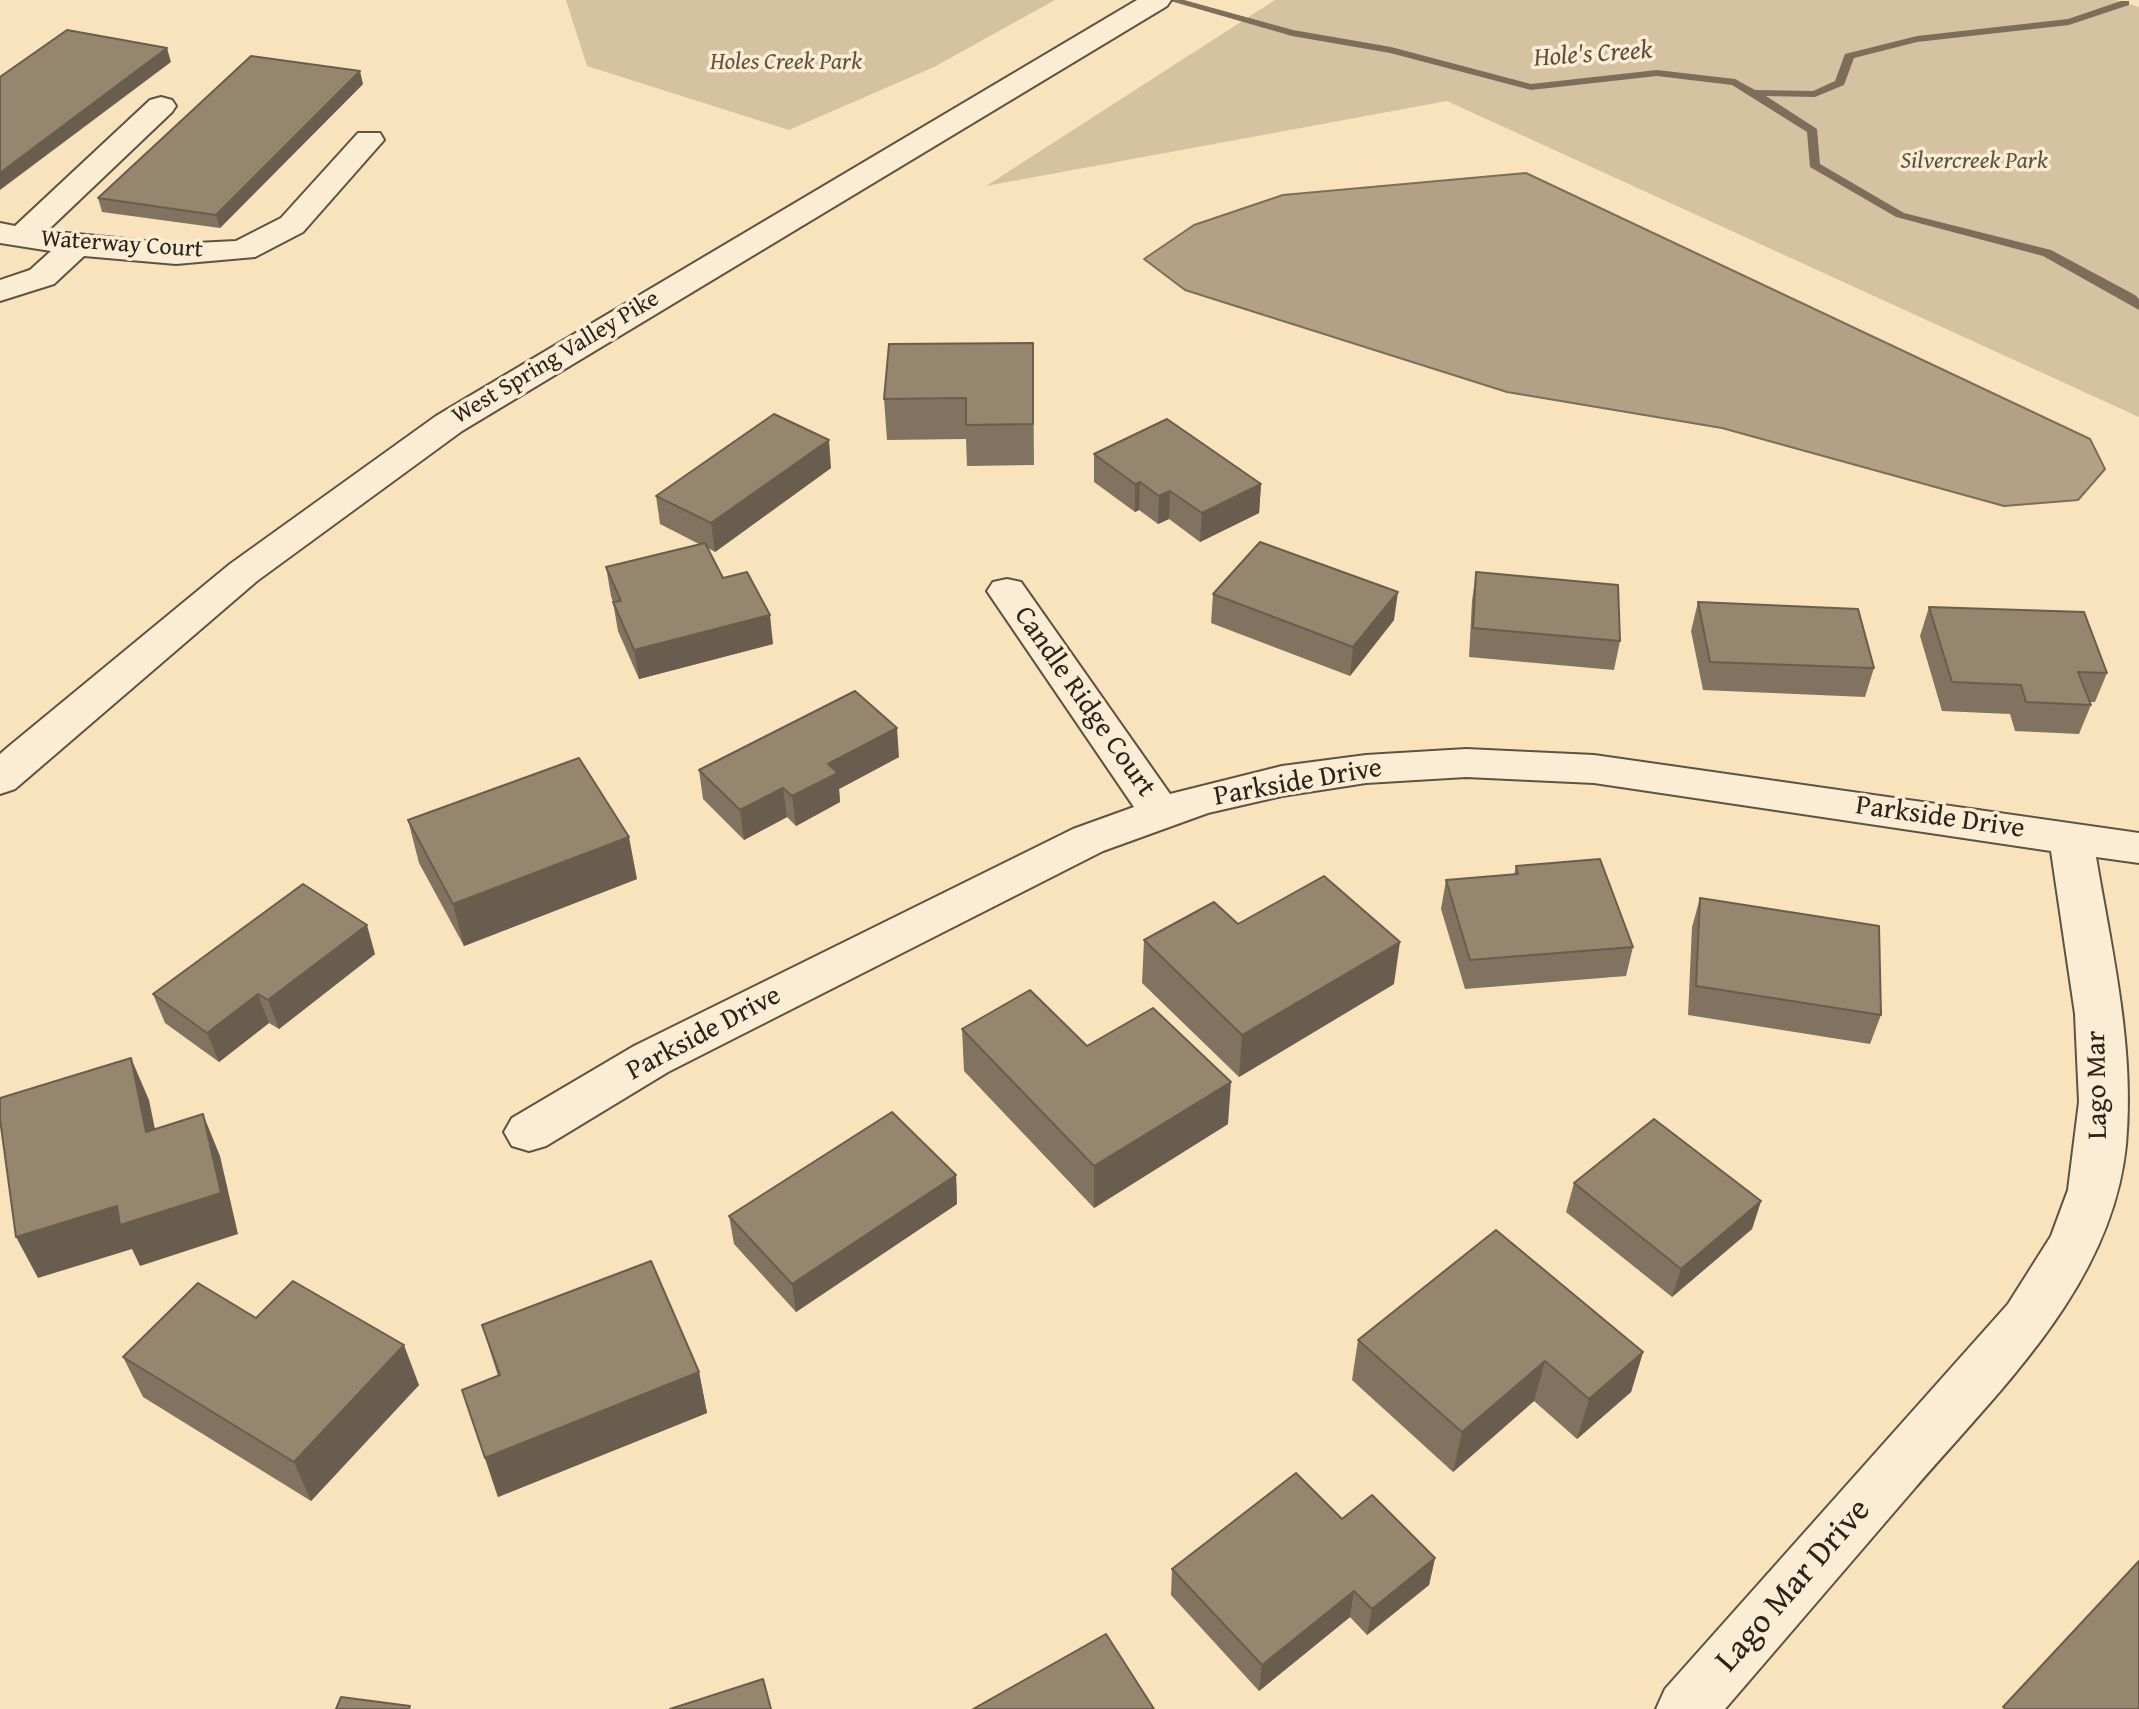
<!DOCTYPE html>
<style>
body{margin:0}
canvas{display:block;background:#f8e3bc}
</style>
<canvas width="2139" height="1709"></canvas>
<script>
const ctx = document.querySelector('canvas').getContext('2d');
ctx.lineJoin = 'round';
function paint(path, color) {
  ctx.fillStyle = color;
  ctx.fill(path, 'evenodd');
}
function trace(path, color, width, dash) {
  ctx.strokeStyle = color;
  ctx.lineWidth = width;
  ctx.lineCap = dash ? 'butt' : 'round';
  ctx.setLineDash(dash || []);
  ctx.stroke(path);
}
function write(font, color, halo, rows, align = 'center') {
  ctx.font = font + ' "Gentium Book Plus",serif';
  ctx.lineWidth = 7;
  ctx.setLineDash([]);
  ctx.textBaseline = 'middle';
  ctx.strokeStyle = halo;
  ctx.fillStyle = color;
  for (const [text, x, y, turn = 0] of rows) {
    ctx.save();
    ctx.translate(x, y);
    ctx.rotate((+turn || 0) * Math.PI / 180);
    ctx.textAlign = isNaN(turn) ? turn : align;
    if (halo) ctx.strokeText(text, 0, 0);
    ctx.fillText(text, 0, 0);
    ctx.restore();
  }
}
paint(new Path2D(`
 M566 0H1055L934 67 789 130 587 66Z
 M1275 0H2116L2139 7V417L1447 101 986 186Z`), '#d5c2a0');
const water = new Path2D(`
 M1526 173 2090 439 2105 469 2078 500 2004 506 1722 428 1507 392 1185 290 1144 259 1194 225 1283 195Z`);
paint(water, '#b2a185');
trace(water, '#7c6e5a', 2);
paint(new Path2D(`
 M1167 0H1184L1293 30 1391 47 1531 84 1657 70 1735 79 1755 90 1813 91 1835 81 1845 54 1917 36 2068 19 2121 1H2129V5L2069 25 1917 42 1854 58 1844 85 1815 97 1766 96 1817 129 1820 164 1904 213 2051 250 2135 295 2139 299V310L2043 256 1896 217 1810 167 1807 132 1732 85 1657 76 1531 90 1390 53 1292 36Z`), '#7c6e5a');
const minor = new Path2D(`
 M1137 0H1171L1167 6 462 431 257 581 15 789 0 794V754L8 747 230 564 436 416Z
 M161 97 172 100 176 106 172 112 47 231 176 244 236 241 281 218 358 133H380L384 140 303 232 255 257 176 264 84 256 54 284 0 301V280L30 270 51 251 0 243V223L15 226 150 100Z
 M1007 579 1021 582 1170 794 1282 766 1366 755 1466 749 1594 755 2139 833V863L2096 857C2112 952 2135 1048 2126 1145 2112 1285 2001 1388 1914 1489 1851 1562 1788 1636 1725 1709H1656L1665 1689 2008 1304 2051 1236 2068 1190 2079 1102 2075 1014 2051 851 1594 783 1466 777 1366 783 1282 796 1208 813 1103 851 668 1072 546 1146 529 1151 512 1146 504 1132 512 1118 634 1046 1073 829 1134 807 987 591 993 582Z`);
trace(minor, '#5e5242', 4);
paint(minor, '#faedd3');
paint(new Path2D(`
 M363 84 220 228 102 212 98 198Z
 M1033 343 1034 465 967 466 966 439 887 440 884 399Z
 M1094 454 1261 484 1259 513 1200 542 1169 519 1158 524 1139 510 1135 512 1094 482Z
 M831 468 715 552 708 548 723 578 773 644 639 679 618 631 613 602 611 596 606 567 699 544 660 524 656 496Z
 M1476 572 1620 641 1614 670 1469 657 1472 601Z
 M1213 594 1394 620 1350 676 1211 623Z
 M1698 602 1874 668 1865 697 1703 690 1691 631Z
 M1929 607 2107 673 2095 702H2090L2091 705 2079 734 2015 731 2010 714 1942 711 1920 636Z
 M899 757 839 789 840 802 796 826 787 817 744 840 703 799 699 770Z
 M408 820 637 879 464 946 419 863Z
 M1516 866 1633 947 1626 976 1465 989 1441 909 1446 880 1514 875Z
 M1700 898 1881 1015 1870 1044 1688 1015 1692 927Z
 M1238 924 1394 984 1239 1077 1142 983 1144 940Z
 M375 954 279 1029 269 1023 219 1062 165 1023 153 994Z
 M962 1029 1228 1124 1094 1208 964 1071Z
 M956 1175 957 1204 796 1312 734 1244 729 1216Z
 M1574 1183 1761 1201 1752 1229 1672 1297 1566 1212Z
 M256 1318 419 1385 311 1501 143 1397 123 1357Z
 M482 1325 699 1372 707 1413 498 1497 462 1390 498 1376Z
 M1358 1340 1643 1352 1631 1392 1577 1439 1534 1401 1453 1472 1352 1380Z
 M1342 1519 1435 1558 1429 1585 1367 1635 1350 1617 1259 1691 1171 1595 1172 1569Z`), '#81735f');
paint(new Path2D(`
 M167 48 171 62 0 190V173Z
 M360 71 363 84 220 228 216 215Z
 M829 440 831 468 715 552 711 523Z
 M1140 482 1139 510 1135 512V484Z
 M1261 484 1259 513 1200 542 1202 513Z
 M1170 491 1169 519 1158 524 1159 496Z
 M1398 592 1394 620 1350 676 1353 647Z
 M770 615 773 644 639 679 634 650Z
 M897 728 899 757 839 789 840 802 796 826 792 796 828 764Z
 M783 788 787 817 744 840 740 810Z
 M629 837 637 879 464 946 453 904Z
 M367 925 375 954 279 1029 268 1000Z
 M1400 942 1394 984 1239 1077 1242 1035Z
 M258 994 269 1023 219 1062 207 1033Z
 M131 1058 149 1100 164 1173 146 1132Z
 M1231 1082 1228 1124 1094 1208V1166Z
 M203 1114 220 1156 238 1234 140 1266 132 1249 38 1278 16 1237Z
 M956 1175 957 1204 796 1312 792 1284Z
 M1761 1201 1752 1229 1672 1297 1681 1269Z
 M404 1345 419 1385 311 1501 294 1462Z
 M1643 1352 1631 1392 1577 1439 1589 1399Z
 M1545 1361 1534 1401 1453 1472 1462 1432Z
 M699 1372 707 1413 498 1497 485 1458Z
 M1435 1558 1429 1585 1367 1635 1372 1609Z
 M1354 1591 1350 1617 1259 1691 1262 1665Z`), '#695e4d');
const building = new Path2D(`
 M67 30 167 48 0 173V77Z
 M251 56 360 71 216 215 98 198Z
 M1033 343V424L966 425V398L884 399 889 344Z
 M774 414 829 440 711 523 656 496Z
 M1167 419 1261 484 1202 513 1170 491 1159 496 1140 482 1135 484 1094 454Z
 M1260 542 1398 592 1353 647 1213 594Z
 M705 543 723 578 747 572 770 615 634 650 613 602 621 601 606 567Z
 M1476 572 1618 585 1620 641 1473 628Z
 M1698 602 1858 609 1874 668 1710 662Z
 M1929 607 2084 612 2107 673 2078 672 2091 705 2026 702 2021 685 1952 682Z
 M855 691 897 728 828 764 838 773 792 796 783 788 740 810 699 770Z
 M579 758 629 837 453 904 408 820Z
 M1600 859 1633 947 1470 960 1446 880 1518 874 1516 866Z
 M1324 876 1400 942 1242 1035 1144 940 1214 902 1238 924Z
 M303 884 367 925 268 1000 258 994 207 1033 153 994Z
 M1700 898 1879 926 1881 1015 1696 986Z
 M1030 990 1087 1046 1153 1008 1231 1082 1094 1166 962 1029Z
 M131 1058 146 1132 203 1114 221 1193 120 1225 117 1206 16 1237 0 1119V1098Z
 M892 1112 956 1175 792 1284 729 1216Z
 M1654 1119 1761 1201 1681 1269 1574 1183Z
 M1496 1230 1643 1352 1589 1399 1545 1361 1462 1432 1358 1340Z
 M651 1261 699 1372 485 1458 462 1390 500 1375 482 1325Z
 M293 1281 404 1345 294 1462 123 1357 198 1283 256 1318Z
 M1296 1473 1342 1519 1372 1495 1435 1558 1372 1609 1354 1591 1262 1665 1172 1569Z
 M2139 1561V1709H2006L2003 1707Z
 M1106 1634 1154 1709H973Z
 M763 1679 771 1709H670Z
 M341 1697 410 1706 409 1709H336Z`);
paint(building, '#96866e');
trace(building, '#695e4d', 2);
write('italic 24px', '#5e5242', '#faedd3', [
 ["Holes Creek Park",786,63],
 ["Silvercreek Park",1974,162]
]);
write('24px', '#2b2219', '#faedd3', [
 ["Waterway Court",122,245,4],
 ["West Spring Valley Pike",556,358,-31]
]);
write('italic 26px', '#5a4e3f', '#faedd3', [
 ["Hole's Creek",1593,55,-4]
]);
write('28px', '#2b2219', '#faedd3', [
 ["Candle Ridge Court",1084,702,55],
 ["Parkside Drive",1298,783,-10],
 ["Parkside Drive",1940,818,8],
 ["Parkside Drive",704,1034,-28],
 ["Lago Mar",2098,1085,-91]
]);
write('34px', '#2b2219', '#faedd3', [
 ["Lago Mar Drive",1794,1586,-49]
]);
</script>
